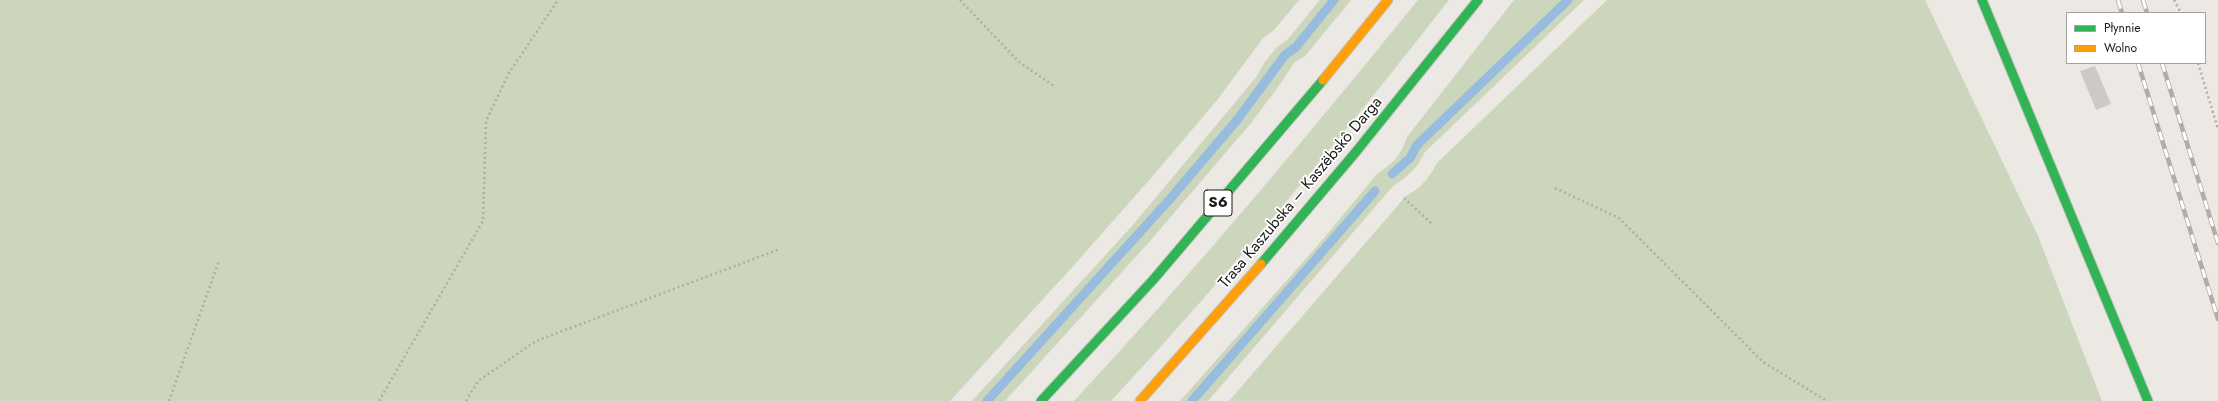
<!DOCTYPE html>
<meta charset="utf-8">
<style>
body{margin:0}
#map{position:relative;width:2218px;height:401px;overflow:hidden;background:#ece8e4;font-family:Jost,sans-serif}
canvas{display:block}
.legend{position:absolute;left:2066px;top:12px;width:140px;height:52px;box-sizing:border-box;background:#fff;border:1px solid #a4a3a2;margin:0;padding:5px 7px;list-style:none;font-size:12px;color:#1c1a17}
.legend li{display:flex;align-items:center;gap:8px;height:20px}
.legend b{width:20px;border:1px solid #a4a3a2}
</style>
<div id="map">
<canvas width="2218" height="401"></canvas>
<ul class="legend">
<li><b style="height:5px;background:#30b455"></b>Płynnie</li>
<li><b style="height:5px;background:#ff9f0a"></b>Wolno</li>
</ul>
</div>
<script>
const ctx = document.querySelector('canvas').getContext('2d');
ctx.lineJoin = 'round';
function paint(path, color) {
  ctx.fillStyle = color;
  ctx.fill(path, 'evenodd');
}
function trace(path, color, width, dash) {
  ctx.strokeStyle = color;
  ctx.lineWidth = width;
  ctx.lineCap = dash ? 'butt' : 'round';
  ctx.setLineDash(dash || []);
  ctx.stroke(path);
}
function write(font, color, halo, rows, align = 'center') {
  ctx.font = font + ' Jost,sans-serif';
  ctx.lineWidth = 3.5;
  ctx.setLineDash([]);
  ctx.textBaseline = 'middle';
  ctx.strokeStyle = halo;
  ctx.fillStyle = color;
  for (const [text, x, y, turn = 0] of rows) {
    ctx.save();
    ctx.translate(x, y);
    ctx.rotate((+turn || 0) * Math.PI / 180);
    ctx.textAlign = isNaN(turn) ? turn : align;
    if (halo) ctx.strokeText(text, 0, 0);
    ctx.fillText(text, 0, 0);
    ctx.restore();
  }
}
paint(new Path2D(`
 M0 0H1299L1274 30 1263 38 1218 99 1158 170 1075 264 950 401H0Z
 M1320 0H1351L1306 55 1294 63 1276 90 1251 123 1150 241 1005 401H972L1132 226 1257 76 1264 63 1276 48 1287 40Z
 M1418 0H1449C1341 138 1230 273 1111 401H1074C1194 272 1307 137 1418 0Z
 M1514 0H1584L1425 152C1418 167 1408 177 1393 186L1208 401H1180L1318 245 1378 173C1393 164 1401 155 1407 137Z
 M1607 0H1925L2038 236 2102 401H1229L1406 196C1421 188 1429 178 1437 163Z`), '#ccd6bc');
trace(new Path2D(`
 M1392 174 1410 158 1417 145 1568 0
 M987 401 1170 199 1237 120 1285 55 1296 47 1334 0
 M1192 401 1375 191`), '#98bcde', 9);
paint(new Path2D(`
 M2095 66 2111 104 2096 110 2080 71Z`), '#cdc9c6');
const fast = new Path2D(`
 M1982 0 2148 401
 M1261 264 1355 153 1478 0
 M1041 401 1153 280 1323 80`);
const slow = new Path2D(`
 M1323 80 1388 0
 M1140 401 1261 264`);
trace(fast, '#c6c3c0', 11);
trace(slow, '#c6c3c0', 11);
trace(new Path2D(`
 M960 0 1019 62 1054 86
 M2174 0 2181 13
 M2198 63 2218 129
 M1555 188 1619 218 1763 362 1827 401
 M1404 198 1431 223
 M169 401 219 261
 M379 401 483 221 486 121 509 73 558 0
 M466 401 478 381 536 341 780 249`), '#b0aca8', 2.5, [2, 3]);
trace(fast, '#30b455', 9);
trace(slow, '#ff9f0a', 9);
const rail = new Path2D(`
 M2118 0 2122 13
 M2143 0 2147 13
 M2138 63 2218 319
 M2162 63 2218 243`);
trace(rail, '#b1aca8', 4.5);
trace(rail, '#fff', 3, [9]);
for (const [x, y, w] of [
 [1218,203,28]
]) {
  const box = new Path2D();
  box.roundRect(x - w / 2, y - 13, w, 26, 3);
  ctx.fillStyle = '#fff';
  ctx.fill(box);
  trace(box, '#1c1a17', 1);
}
write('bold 15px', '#1c1a17', null, [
 ["S6",1218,203]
]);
write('16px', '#1c1a17', '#fff', [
 ["Trasa Kaszubska – Kaszëbskô Darga",1301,193,-50]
]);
</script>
